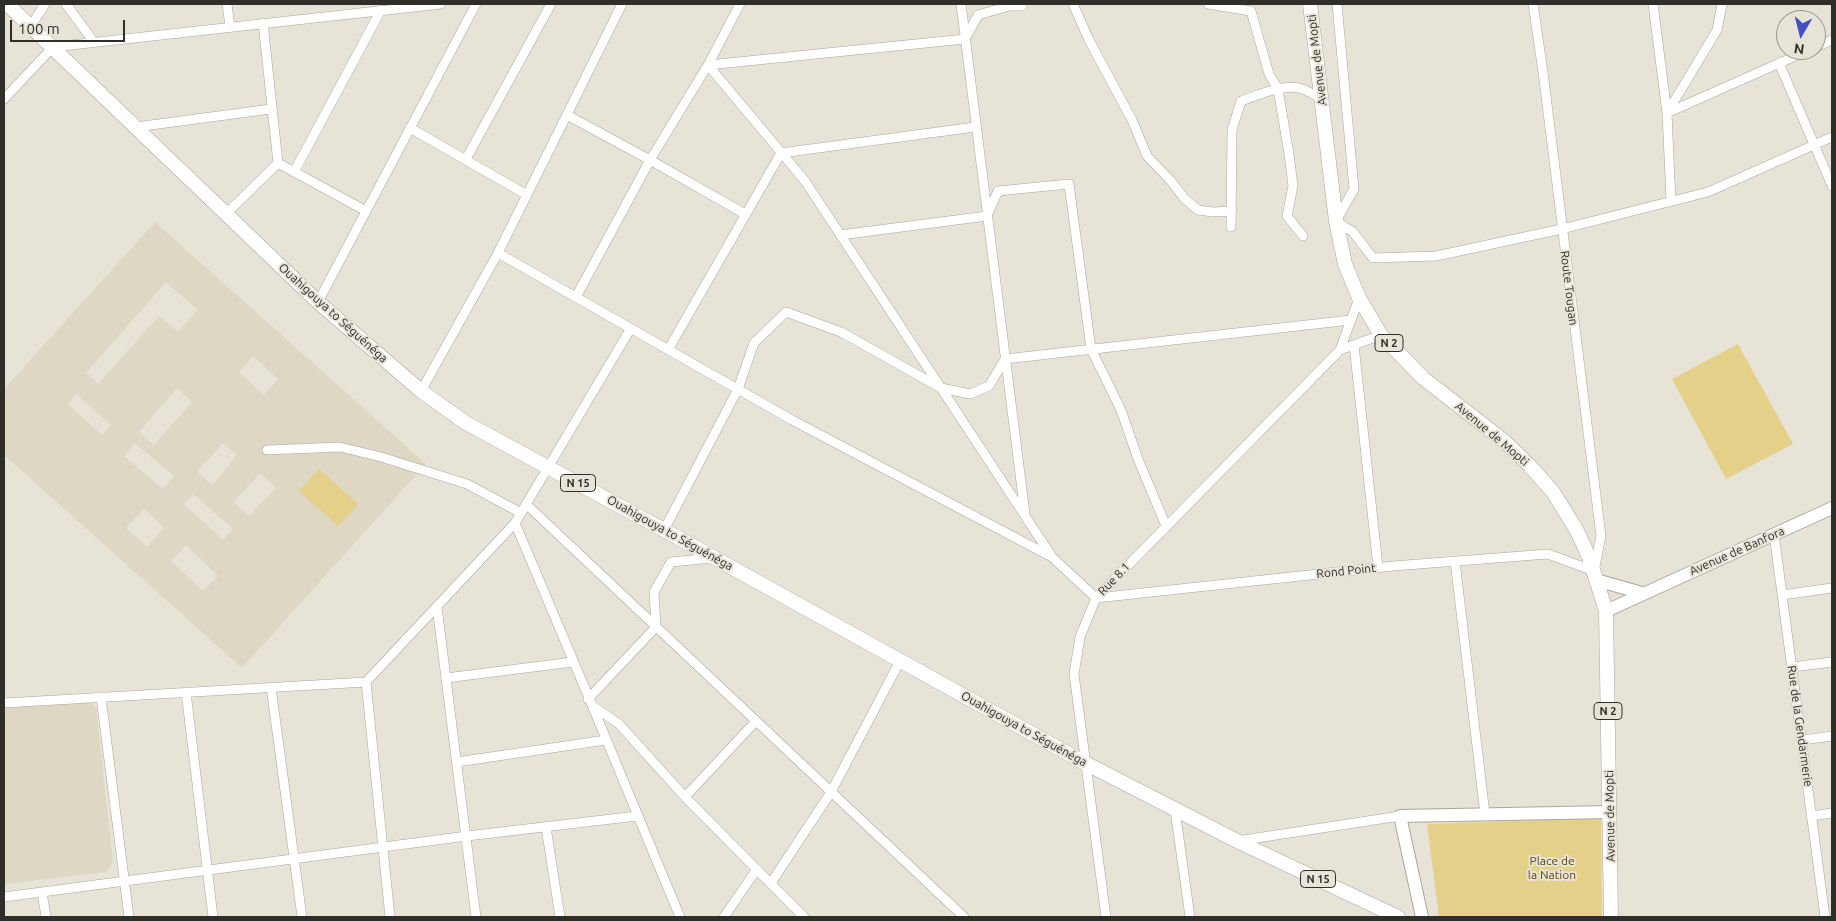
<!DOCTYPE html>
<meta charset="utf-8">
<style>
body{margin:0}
#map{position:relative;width:1836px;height:921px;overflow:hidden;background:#e7e3d7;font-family:Ubuntu,sans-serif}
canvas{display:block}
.frame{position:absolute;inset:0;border:5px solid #2f2e29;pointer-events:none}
.north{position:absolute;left:1776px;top:10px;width:50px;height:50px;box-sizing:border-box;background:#e7e3d7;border:1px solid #9d9b91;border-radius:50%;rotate:188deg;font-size:14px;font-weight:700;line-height:20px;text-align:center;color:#2f2e29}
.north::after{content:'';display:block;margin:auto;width:18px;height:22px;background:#424fc4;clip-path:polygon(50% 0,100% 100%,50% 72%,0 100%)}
.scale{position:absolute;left:10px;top:20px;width:115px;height:22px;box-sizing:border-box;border:2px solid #2f2e29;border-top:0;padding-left:6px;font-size:15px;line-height:18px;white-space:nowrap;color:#2f2e29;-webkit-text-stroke:4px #e7e3d7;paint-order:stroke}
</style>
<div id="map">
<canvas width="1836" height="921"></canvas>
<div class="frame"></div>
<div class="north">N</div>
<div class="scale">100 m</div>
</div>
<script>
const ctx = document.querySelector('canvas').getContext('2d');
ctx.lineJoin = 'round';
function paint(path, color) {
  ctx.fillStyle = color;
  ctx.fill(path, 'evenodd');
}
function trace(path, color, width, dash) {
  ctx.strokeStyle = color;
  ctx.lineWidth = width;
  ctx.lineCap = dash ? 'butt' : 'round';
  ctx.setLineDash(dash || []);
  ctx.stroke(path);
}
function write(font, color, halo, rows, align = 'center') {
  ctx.font = font + ' Ubuntu,sans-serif';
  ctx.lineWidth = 4;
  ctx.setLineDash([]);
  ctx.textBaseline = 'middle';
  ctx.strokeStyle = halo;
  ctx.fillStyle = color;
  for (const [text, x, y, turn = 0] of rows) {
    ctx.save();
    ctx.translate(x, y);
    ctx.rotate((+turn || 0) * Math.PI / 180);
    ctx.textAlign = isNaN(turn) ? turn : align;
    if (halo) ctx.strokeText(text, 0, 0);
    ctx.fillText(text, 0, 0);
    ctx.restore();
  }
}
paint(new Path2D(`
 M155 222 426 464 242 668 4 455V389ZM166 282 198 310 178 332 159 316 98 384 86 373ZM253 356 278 379 264 395 239 372ZM177 388 192 402 154 445 139 432ZM76 394 111 425 102 435 68 404ZM135 443 174 476 163 489 124 456ZM223 443 237 455 212 485 197 472ZM260 473 276 488 249 516 234 502ZM193 494 233 529 223 540 184 504ZM144 509 164 528 147 547 126 528ZM186 545 218 576 203 591 171 561Z
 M88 700 96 708 113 862 106 872 4 884V705Z`), '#ddd7c4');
paint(new Path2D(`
 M1738 344 1793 444 1726 479 1672 379Z
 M319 469 358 504 338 526 299 491Z
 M1601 818 1602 917H1439L1427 824Z`), '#e5d08a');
const street = new Path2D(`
 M66 4 93 41
 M227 4 230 27
 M740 4 708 65 805 181 1052 557 1096 598 1393 566 1548 554 1594 571 1601 536 1543 72 1533 4
 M961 4 1025 514
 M1073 4 1089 40 1132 120 1147 156 1171 181 1184 198 1198 210 1213 212 1232 211
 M1208 4 1251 11 1269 74 1278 89 1289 154 1293 186 1287 216 1303 236
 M1337 4 1354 189 1336 221 1353 232 1373 258 1436 256 1562 229 1708 192 1832 137
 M1653 4 1667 113 1671 201
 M1722 4 1717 30 1667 113 1809 50
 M31 26 45 4
 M1816 47 1832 40
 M1779 63 1832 186
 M4 99 53 47 441 4
 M567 115 650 160 745 214
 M136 127 271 109
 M410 128 527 195
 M466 159 551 4
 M278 163 366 211
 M294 172 381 10
 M226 214 278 163 263 23
 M1231 227 1232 130 1241 101C1259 95 1281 84 1299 88 1307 90 1314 95 1321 98
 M840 235 987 216 998 191 1069 184 1091 349 1121 410 1138 459 1166 526
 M498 253 792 420 1050 556
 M576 297 650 160 708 65 965 39 978 15 1009 6H1022
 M1359 298 1340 350 1381 335
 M318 302 476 4
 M631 328 515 523 592 705 680 917
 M1354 345 1378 567
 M668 350 781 153 975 127
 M421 391 498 253 622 4
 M267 450 340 447 381 457 467 484 521 513
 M526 504 964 917
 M664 530 738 389 754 343 786 312 841 332 941 388 970 394 989 386 1005 359 1351 320
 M1774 534 1825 917
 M1455 561 1485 814
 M1782 595 1832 588
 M437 607 476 917
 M1792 667 1832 662
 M446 678 573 662
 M366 682 390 917
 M271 687 302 917
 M186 692 213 917
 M101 697 129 917
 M588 699 656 627 654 592 671 562 712 558
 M4 703 366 682 515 523
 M593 706 619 724 685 797 804 917
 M1802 740 1832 736
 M457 762 606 740
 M685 797 756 721
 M1175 810 1190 917
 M1811 816 1832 813
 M546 827 560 917
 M1237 841 1400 816
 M771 883 831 792 900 661
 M42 892 46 917
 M4 897 467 836 637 816
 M724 917 757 869
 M1106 917 1074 674 1080 637 1096 598 1340 350`);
const secondary = new Path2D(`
 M1596 580 1642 593
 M1606 611 1832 508
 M1422 917 1400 816 1610 812`);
const primary = new Path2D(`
 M7 4 318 302 421 391 466 423 664 530 1087 764 1237 841 1398 917
 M1310 4 1336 221 1345 264 1359 298 1381 335 1423 378 1504 441 1530 466 1553 492 1577 531 1589 557 1606 611 1611 917`);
trace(street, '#aaa69b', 10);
trace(secondary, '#aaa69b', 14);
trace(primary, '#aaa69b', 15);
trace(street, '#fff', 9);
trace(secondary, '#fff', 12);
trace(primary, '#fff', 14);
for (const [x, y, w] of [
 [1389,343,28],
 [578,483,35],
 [1608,711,28],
 [1318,879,35]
]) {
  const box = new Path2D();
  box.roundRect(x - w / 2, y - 8.5, w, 17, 4);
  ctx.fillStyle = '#e7e3d7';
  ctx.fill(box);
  trace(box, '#2f2e29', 1);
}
write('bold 11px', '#2f2e29', null, [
 ["N 2",1389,343],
 ["N 15",578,483],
 ["N 2",1608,711],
 ["N 15",1318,879]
]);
write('12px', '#2f2e29', '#e7e3d7', [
 ["Avenue de Mopti",1317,60,-97],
 ["Route Tougan",1569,288,83],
 ["Ouahigouya to Séguénéga",333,313,42],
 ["Avenue de Mopti",1492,434,40],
 ["Ouahigouya to Séguénéga",670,533,29],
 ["Avenue de Banfora",1737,551,-24],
 ["Rond Point",1346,571,-6],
 ["Rue 8.1",1114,579,-46],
 ["Rue de la Gendarmerie",1800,726,82],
 ["Ouahigouya to Séguénéga",1024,729,29],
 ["Avenue de Mopti",1610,816,-91]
]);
write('12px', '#594a12', '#e7e3d7', [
 ["Place de",1552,861],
 ["la Nation",1552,875]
]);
</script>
